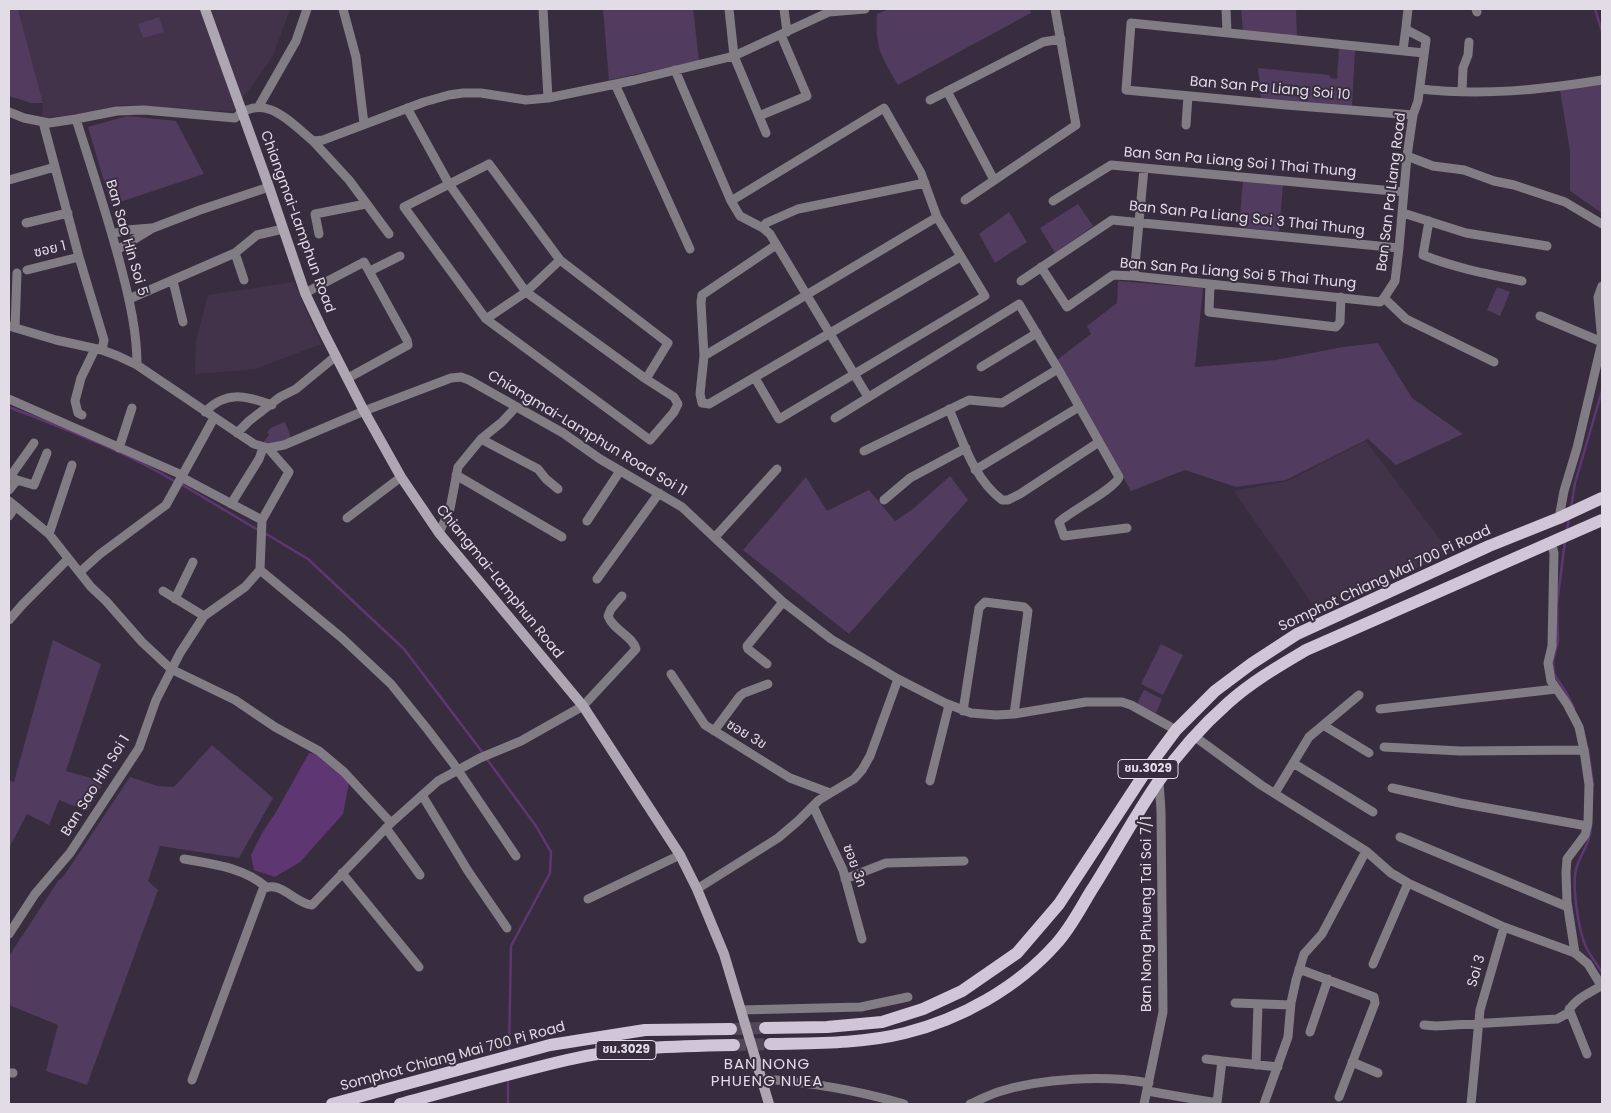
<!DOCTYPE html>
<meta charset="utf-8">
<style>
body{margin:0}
#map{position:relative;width:1611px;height:1113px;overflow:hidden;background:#382d3e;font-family:Poppins,sans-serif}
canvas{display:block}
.frame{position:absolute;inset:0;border:10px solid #e2dce7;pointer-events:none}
</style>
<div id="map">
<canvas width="1611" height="1113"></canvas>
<div class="frame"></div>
</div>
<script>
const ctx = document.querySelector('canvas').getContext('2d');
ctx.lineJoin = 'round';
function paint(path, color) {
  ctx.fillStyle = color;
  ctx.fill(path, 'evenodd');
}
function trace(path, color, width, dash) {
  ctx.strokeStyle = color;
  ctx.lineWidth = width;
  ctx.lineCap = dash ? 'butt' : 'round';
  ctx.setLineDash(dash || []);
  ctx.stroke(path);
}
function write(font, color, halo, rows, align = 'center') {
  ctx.font = font + ' Poppins,"Noto Sans Thai",sans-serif';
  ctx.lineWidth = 4;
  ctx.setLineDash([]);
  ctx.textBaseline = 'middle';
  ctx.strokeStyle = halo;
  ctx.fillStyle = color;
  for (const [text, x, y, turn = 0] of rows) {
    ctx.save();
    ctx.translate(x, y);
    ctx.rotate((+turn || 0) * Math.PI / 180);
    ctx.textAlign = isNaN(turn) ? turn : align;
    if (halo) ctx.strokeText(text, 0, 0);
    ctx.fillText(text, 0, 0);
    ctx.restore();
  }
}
paint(new Path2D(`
 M18 9H290L273 56 234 111 178 109 123 105 91 113 42 118 43 103Z
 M294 282 321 344 255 369 195 374 196 340 208 295Z
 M1366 441 1450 553 1318 612 1234 491 1288 481Z`), '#42334a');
paint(new Path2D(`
 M9 9H18L43 103H31L9 96Z
 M603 9H693L699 61 609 80Z
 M889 9H1030L1031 13 898 85C881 56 875 48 877 14Z
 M1241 9H1296L1297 36 1243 31Z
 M159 17 164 32 143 38 138 24Z
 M1339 48 1355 49 1352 107 1261 99 1258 68 1329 75 1331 78 1337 79Z
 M1602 84V213L1570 191V151L1560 90Z
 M127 116 176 121 204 174 111 205 88 127Z
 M1243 181 1283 185 1279 231 1239 228Z
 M1078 204 1093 226 1055 253 1040 228Z
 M1009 212 1027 242 995 263 979 234Z
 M1118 281 1203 288 1195 367 1276 360 1343 347 1378 343 1412 398 1463 434 1396 465 1368 439 1286 480 1236 487 1185 470 1131 491 1057 360 1091 334 1087 326 1117 303Z
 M1497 287 1510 292 1500 316 1487 310Z
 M285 422 292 440 275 449 263 443 269 435 267 432 272 427Z
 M950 476 968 500 849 634 743 550 806 477 827 511 869 490 895 521 913 509Z
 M53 640 101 664 66 771 104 782 87 811 59 800 49 825 27 814 9 848V780L14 782Z
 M1161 644 1183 655 1163 695 1141 684Z
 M1144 690 1162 699 1156 713 1137 704Z
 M212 745 273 798 239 858 160 846 148 881 158 890 87 1085 46 1071 58 1025 9 1005V956L58 881 63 877 130 777 158 786 174 787Z`), '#513b5e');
paint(new Path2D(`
 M309 753 320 754 349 783 343 814 300 862 275 877 254 870 251 855 262 833 276 812Z`), '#5e3772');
trace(new Path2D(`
 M1595 9 1602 32
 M9 407C65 429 124 451 176 482
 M181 484 258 530
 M1571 508 1575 483 1602 391
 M1567 530 1569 518
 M263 532 308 559 404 649 483 753
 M1565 541 1557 604 1558 641 1553 661 1554 674 1567 694 1574 708
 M1588 749 1593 785
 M486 758 536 826 551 852 550 873 511 946 509 1052
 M1591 826C1591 841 1582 852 1577 866 1571 882 1578 925 1584 942 1587 952 1596 963 1602 972
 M508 1104V1080`), '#5e3772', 2.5);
trace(new Path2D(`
 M731 1029 765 1028
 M734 1045 770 1044`), '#524757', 12, [12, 6]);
trace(new Path2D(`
 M343 9 356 57 364 124
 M543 9 548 98
 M729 9 734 56 766 133
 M784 9 787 32
 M1226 9 1227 32
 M1476 9 1477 12
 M1403 50 1406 27
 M675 70 731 201 740 216 763 228 770 234 868 397
 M615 84 690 249
 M1420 89C1482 96 1541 90 1602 80
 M947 91 994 180
 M1462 91 1463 68 1468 55 1469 42
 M930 100 1043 42 1061 39
 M259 106 296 41 307 9
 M407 108 449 184 526 292 646 379 674 397 678 404 674 412 650 440 486 319 404 207 489 164 560 260 668 343 646 379
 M9 112 24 118 49 123 76 119 117 111 144 110 235 118C264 91 290 122 313 141L323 140 424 102 449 95 463 93H481L526 100 548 98 635 80 734 56 829 12 865 9
 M1413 115 1286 105 1126 90 1131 23 1424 53
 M759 116 807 96 781 35
 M76 119C92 170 109 220 122 271 130 302 137 333 137 365
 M43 122 79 257 104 340 102 350
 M1186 125 1188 96
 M313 141 349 180 389 234
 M1407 156 1433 166 1464 170 1494 181 1514 185 1565 202 1602 224
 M9 180 55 167
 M965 200 1076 125 1055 9
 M731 201 884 108 921 173 937 217 985 296 779 419 755 378
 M1053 201 1111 165 1404 192
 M1403 213 1466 233 1547 246
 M1429 221 1423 255C1455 268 1488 274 1522 281
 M26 223 68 213
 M763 228 766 223 798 209 925 183
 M112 234 127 230 151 228
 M319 234 315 214 366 204
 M776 245 702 295 701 302 704 356 700 394 702 403 709 404 960 257
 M117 250 153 228 200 210 269 187
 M235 253 244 280
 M1041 267 1067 307 1113 275 1134 276 1380 302 1384 298
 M27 270 79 257
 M370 271 400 256
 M1134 276 1144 168
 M173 281 183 322
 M1021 281 1112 220 1399 248
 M1210 284 1209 312 1336 327 1340 322 1341 297
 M305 293 364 262 407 340 408 345 348 378
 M1384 298 1395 281 1399 248 1407 156 1413 115 1418 101 1426 40 1407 30 1406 27 1408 9
 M1384 298 1406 319 1494 362
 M129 299 235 253 257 235 283 229
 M1540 316 1602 342
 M486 319 526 292 560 260
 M9 326 56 340 102 350 118 356 137 365 254 444 268 448 284 445 364 411 451 378 461 377 469 380 563 433 600 459 682 507 783 602 831 639 898 679 945 703 971 713 996 715 1014 714 1086 702H1122L1131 705 1176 730
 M15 328 17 273
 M704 356 937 217
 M981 367 1037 333
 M9 399 182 475
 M949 409C963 441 973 478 1002 500H1008L1020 494 1099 442
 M205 412C226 390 246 396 272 405
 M82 415 78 413 75 401 81 378 95 349
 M835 418 1019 304 1058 369 1119 477C1115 489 1072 510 1059 522L1064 536 1127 528
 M237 433 249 421 280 397 296 389 336 356
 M481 439 538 469 546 479 558 489
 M119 448 132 408
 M864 451 969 400 1002 403 1058 369
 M975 470 1079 407
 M456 475 562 537
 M181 477 262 520
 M17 480 12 477V474L34 443
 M9 490 17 480 34 485 47 453
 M884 500 910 478 966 448
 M9 501 49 534 91 587 106 601 142 642 171 669 235 700 275 727 319 751 344 772 391 823
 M231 504 259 459 263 448
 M9 516 15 507
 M347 518 401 477
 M1559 518 1564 491 1577 448 1602 342 1598 297 1602 286
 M587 521 620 471
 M439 533 450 509 458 467 481 439 502 422 516 407
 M49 534 72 465
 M715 537 777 469
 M1551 542 1554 553 1552 646 1548 663 1551 681 1567 704 1579 727 1584 750 1589 785 1588 823 1585 835 1567 859 1566 872 1567 902 1575 953
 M260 570 342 638 391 684 428 730 453 763 516 856
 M80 572 100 554 166 505 214 418
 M597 579 659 493
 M163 591 204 616
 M175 599 193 562
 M9 620 23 604 68 559
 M767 664 748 649 747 646 783 602
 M671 674 705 725 790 778 830 793
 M1380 709 1556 689
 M963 711 979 608 985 602 1024 607 1028 611 1014 714
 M1323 725 1369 753
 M714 731 740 696 744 693 768 684
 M1194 736 1261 785 1366 851 1391 873 1408 883 1504 927 1575 953 1588 964 1602 987
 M1384 747 1460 751 1584 750
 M1293 763 1373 812
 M930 781 949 705
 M1392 788 1460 803 1587 826
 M1275 793 1309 737 1359 695
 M422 795 468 871 507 928
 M813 806 843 870 862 939
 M386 828 420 875
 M1400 837 1568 907
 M184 859C212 864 243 867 266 887
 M342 873 419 967
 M845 879 886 863 964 861
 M697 889 778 838 798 821 819 800 854 779 862 770 870 756 898 679
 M588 899 680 855
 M9 934 35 894 70 853 139 748 156 700 180 653 204 616 245 587 260 570 262 520 289 472 268 448
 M1373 964 1408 883
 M1299 969 1374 997 1375 1003 1339 1097
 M1235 1003 1291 1005
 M1569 1009 1587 1054
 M741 1010 861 1007 908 997
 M1424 1025 1436 1026 1557 1019 1568 1013C1572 1000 1590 993 1601 986
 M1310 1032 1328 979
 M1206 1059 1222 1061
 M1352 1062 1378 1073
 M1256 1065 1258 1004
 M9 1073H13
 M761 1079C811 1082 856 1090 904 1104
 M192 1080 263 889C279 879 296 904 312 905L391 823 438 781 480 758 521 741 583 706 636 649C633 636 613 630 608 616L611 609 622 596
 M1147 1091 1217 1103 1222 1061 1278 1067
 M970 1104C979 1100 989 1095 998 1092 1041 1078 1105 1075 1149 1083
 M1144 1104 1163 1012 1161 811 1159 781
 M1264 1104 1288 1037 1291 1003 1296 980 1304 954 1322 934 1366 851
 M1471 1104 1480 1010 1504 927`), '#827c85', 9);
trace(new Path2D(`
 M205 9 269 187 305 293 323 331 364 411 401 477 439 533 583 706 680 855 697 889 724 954 769 1104`), '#afa6b4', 10);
trace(new Path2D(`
 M765 1028 827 1027 882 1022 923 1009 962 991 1017 953 1059 904 1150 765 1176 730 1215 691 1251 664 1297 634 1489 546 1559 518 1602 498
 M770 1044C815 1043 861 1044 905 1033 961 1019 1017 988 1056 944 1070 929 1080 909 1091 891 1114 855 1134 817 1158 782 1178 753 1202 726 1228 703 1251 682 1279 666 1306 650L1602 520
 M332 1104 550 1045 645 1030 731 1029
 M400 1104C456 1089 511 1073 567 1060 622 1047 678 1046 734 1045`), '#d1c6d8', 12);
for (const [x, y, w] of [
 [1148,769,60],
 [626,1050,60]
]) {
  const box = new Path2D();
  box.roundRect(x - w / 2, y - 9.5, w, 19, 4);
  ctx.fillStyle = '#382d3e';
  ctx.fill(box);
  trace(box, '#e2dce7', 1);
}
write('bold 12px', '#e2dce7', null, [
 ["ชม.3029",1148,769],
 ["ชม.3029",626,1050]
]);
write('14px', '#e2dce7', '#382d3e', [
 ["Ban San Pa Liang Soi 10",1270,89,5],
 ["Ban San Pa Liang Soi 1 Thai Thung",1240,163,5],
 ["Ban San Pa Liang Road",1392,192,-83],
 ["Ban San Pa Liang Soi 3 Thai Thung",1247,219,6],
 ["Chiangmai-Lamphun Road",297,222,70],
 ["Ban Sao Hin Soi 5",126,238,74],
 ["ซอย 1",50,250,-13],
 ["Ban San Pa Liang Soi 5 Thai Thung",1238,274,5],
 ["Chiangmai-Lamphun Road Soi 11",587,434,31],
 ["Somphot Chiang Mai 700 Pi Road",1385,579,-25],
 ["Chiangmai-Lamphun Road",499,582,51],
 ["ซอย 3ข",746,735,31],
 ["Ban Sao Hin Soi 1",96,786,-58],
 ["ซอย 3ก",854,866,70],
 ["Ban Nong Phueng Tai Soi 7/1",1147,914,-90],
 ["Soi 3",1477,971,-74],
 ["Somphot Chiang Mai 700 Pi Road",453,1057,-15]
]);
ctx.letterSpacing = '1px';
write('15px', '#e2dce7', '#382d3e', [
 ["BAN NONG",767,1065],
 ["PHUENG NUEA",767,1082]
]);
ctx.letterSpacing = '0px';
</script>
